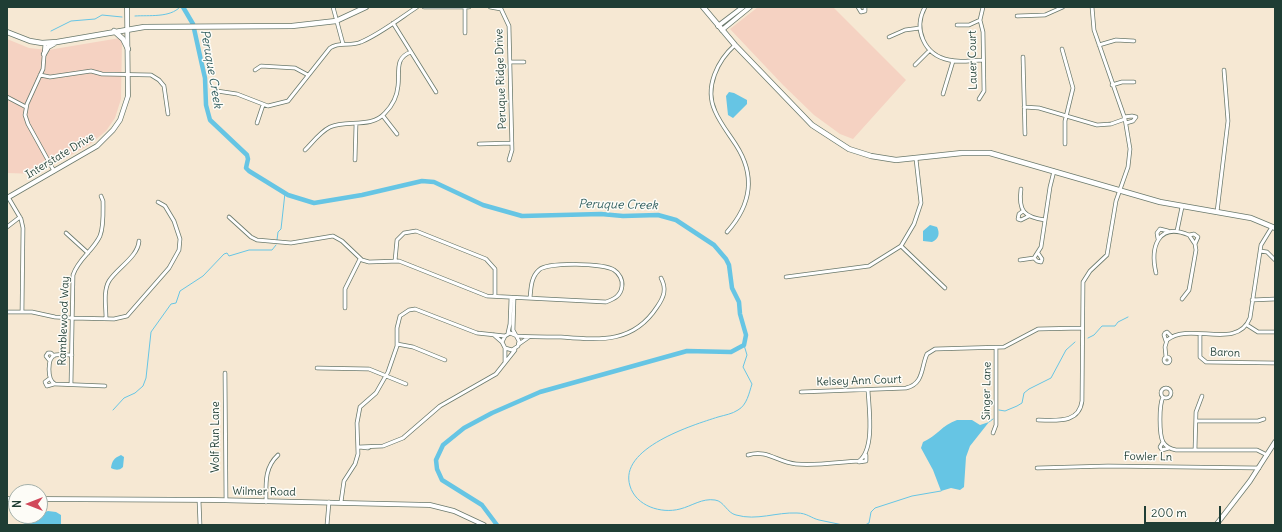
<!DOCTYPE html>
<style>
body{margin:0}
#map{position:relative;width:1282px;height:532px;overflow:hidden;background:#f6e8d3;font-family:Delius,sans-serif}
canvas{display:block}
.frame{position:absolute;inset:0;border:8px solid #1f3d34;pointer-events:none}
.north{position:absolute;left:8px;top:484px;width:40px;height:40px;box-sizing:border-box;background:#fdfcf7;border:1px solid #a4b0a9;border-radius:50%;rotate:270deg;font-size:11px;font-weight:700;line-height:16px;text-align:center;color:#1f3d34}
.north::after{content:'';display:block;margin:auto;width:14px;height:18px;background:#d1495b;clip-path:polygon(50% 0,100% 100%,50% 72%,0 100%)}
.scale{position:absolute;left:1144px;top:506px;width:77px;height:18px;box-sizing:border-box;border:2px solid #1f3d34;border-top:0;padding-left:5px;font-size:12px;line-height:14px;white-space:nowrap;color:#1f3d34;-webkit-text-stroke:3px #fdfcf7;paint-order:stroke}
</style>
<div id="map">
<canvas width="1282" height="532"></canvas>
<div class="frame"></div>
<div class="north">N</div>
<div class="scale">200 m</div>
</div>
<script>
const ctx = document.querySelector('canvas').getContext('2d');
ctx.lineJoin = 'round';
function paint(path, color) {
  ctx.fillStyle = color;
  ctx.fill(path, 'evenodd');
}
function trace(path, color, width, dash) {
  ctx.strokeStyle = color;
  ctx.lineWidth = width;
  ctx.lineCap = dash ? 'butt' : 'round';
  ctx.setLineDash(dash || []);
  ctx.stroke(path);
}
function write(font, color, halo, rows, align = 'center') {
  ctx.font = font + ' Delius,sans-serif';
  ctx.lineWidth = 3;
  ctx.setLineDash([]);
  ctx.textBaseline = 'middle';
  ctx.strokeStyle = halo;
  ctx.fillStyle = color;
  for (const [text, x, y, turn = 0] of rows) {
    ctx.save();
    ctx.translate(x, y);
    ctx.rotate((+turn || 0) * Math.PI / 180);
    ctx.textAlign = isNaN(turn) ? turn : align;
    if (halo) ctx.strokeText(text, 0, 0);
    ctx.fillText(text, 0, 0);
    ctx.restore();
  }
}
paint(new Path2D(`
 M758 7H833L906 80 853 139 840 134 814 115 783 85 730 29Z
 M120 38 122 39 121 99 115 118 106 131 89 145 37 174 7 173V39L29 48 48 50Z`), '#f5d2c2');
paint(new Path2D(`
 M729 92 734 93 747 100V104L733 118 728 115 726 96Z
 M930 225 937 227C940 233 939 239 932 242L923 241V231Z
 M957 420H972L980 425 989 422 970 446 966 457 964 487 960 490 951 488 941 491 933 470 921 448 923 442C937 436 942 425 957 420Z
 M121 455 124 457 123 467C119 471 115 470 111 468 112 461 114 458 121 455Z
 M48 511 56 512 61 515V525H22L36 516H40L42 513Z`), '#66c5e4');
trace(new Path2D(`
 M135 16C149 15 170 18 180 7
 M51 31 71 21 95 19 102 15 122 17
 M277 240 278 232 281 229 285 193
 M1088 338 1094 335 1102 326H1115L1118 322 1128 317
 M744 345 747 355 743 367 752 384C749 393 747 405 738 410 732 414 725 415 718 417 693 425 618 448 630 486 636 506 661 514 680 509 692 506 702 498 715 500 724 501 727 513 736 515 757 521 776 512 797 513 807 513 811 518 819 520 827 522 835 523 843 525
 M113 410 124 398 135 393 143 386 146 378 151 332 171 304 176 303 180 291 203 276 224 254 227 253 229 256 249 250H272L276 245
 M999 410 1005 411 1017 406 1022 403 1024 393 1029 389 1051 378 1066 350 1075 342
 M989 422 993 419
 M865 525 869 523 871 512 875 508 912 496 941 491`), '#66c5e4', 1);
trace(new Path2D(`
 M183 7 193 24 202 65 205 78 206 105 210 120 247 155 248 159 246 168 249 171 288 195 314 203 362 195 422 181 434 182 483 205 522 216 601 214 623 216 658 215 676 220 714 245 726 259 729 265 732 288 739 302 740 314 746 335 744 345 731 352 687 351 540 392 492 413 464 428 443 445 436 460 437 469 442 480 482 505 497 525`), '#66c5e4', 4.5);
const street = new Path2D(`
 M333 7 343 44
 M424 7H469
 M465 7V33
 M490 7 501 9 509 26 512 150 509 160
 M858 7 861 12 865 11V7
 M925 7C913 29 924 55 949 60 960 63 972 60 983 60
 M1017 16 1045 15 1063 7
 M393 23 436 92
 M957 25H969L980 20 983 7
 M889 37 905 30 920 28
 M45 43 43 69 27 104 25 115 28 124 54 171
 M1099 45 1116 40 1134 41
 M1062 49 1073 88 1065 121V144
 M1023 57 1025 134
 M510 62H524
 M915 65 930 50
 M255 70 261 66 295 68 308 75
 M40 75 50 77 91 71 102 74 151 75 159 80 164 86 168 114
 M1112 85 1122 82H1134
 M217 91 237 94 268 106 288 101 330 48C340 41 350 47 361 42 380 34 399 19 417 7
 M943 94 953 61
 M7 97 26 107
 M979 99 984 91 983 32 980 20
 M1024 107 1039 108 1097 125 1111 124 1125 119
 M383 116 397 134
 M1124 117 1132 116 1136 117 1133 121 1126 123
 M257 123 263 105
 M479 144 512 143
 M305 150C312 143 320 132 330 127 347 119 371 129 385 113 393 105 397 97 398 86 400 72 394 58 411 52
 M355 160 356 124
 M1021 189C1018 211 1024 217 1045 220
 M8 197 21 219 23 228 22 312
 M1023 211 1019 214 1018 219 1021 220 1029 216
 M1217 212 1228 121 1224 70
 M229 217 251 237 257 240 291 243 333 236 342 241 362 260 369 262 399 261 487 296 606 302C614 299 621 296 622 286 623 280 619 273 614 270 605 263 547 262 539 270 531 277 531 288 530 298
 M7 227 20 217
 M1177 231 1182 207
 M727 232C751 205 756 176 736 145 729 134 720 123 715 111 704 87 718 60 735 45
 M66 233 88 253
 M1189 235 1194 234 1198 237 1195 244
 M1158 239 1157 233 1160 229 1168 231
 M901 246 945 288
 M1260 251 1267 252 1275 260
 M1034 258 1037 261 1041 262 1042 259 1038 253
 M1020 260 1034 258 1041 247 1050 187 1054 171
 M395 261 397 240 404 233 416 231 486 259 495 269V296
 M1156 273C1150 247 1158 222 1189 235L1195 244 1196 250 1189 290 1182 299
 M786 277 869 266 901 246 914 224 921 203 916 159
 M514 298 513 330 519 341 518 346 512 350 505 348 502 342 505 336 510 333 517 336
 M1252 300 1275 299
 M345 308V289L360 259
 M7 312H32L55 317 72 318 114 319 127 316 169 268 179 250 180 239 174 221 165 206 158 202
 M106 318C106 307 103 291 109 281 117 268 138 257 139 241
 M1247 325 1258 332H1275
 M508 333 510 324 511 298
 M1200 334V357L1206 362 1275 363
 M494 335 502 342
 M517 336C531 337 546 337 561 337 599 340 633 344 657 307 664 297 667 289 661 278
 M1166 341 1164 335 1165 333 1167 332 1171 336
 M397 344 413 347 445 360
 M519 344 529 337
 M505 348V362
 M72 355C67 355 59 354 55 355 47 358 47 380 55 384L105 386
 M1166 357 1165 347 1167 340C1190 321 1237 351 1250 318L1261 245 1272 227
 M1164 360a3 3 0 1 1 6 0a3 3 0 1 1-6 0Z
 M50 361 46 356 48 353H51L54 356
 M317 368 369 369 406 384
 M225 373 226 500
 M49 379 45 382 47 386 54 384
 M71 384 73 275C78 259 93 251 100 236 104 226 103 212 103 201L101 196
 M1161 393a5 5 0 1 1 10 0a5 5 0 1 1-10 0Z
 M801 392 906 388C924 384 921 367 927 354L935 349 1004 347 1038 329 1082 328
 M1163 397C1159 405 1159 434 1163 442 1166 447 1170 449 1176 450H1257L1267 455
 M1038 420C1056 420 1079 424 1082 401L1083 282 1090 271 1107 255 1116 201 1128 167 1130 149 1125 119 1094 30 1092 7
 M1196 421H1258L1264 419
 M993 433 996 425V348
 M1163 442 1160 447 1162 450 1169 448
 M359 447 383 446 403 438 440 406 496 374 515 350
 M359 447 368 448 370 447
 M1195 450 1196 412 1202 396
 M748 455C767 449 777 462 796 464 817 466 839 462 859 461 875 449 869 409 868 390
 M859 462 866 461V455
 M1037 468 1108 466 1259 468
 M199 500 200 525
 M266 502C266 484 264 468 278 455
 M341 502 344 481 355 464 358 454 357 423 360 407 376 393 388 372 397 346V328L400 316 409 310 415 309 477 333 505 336
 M327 525 329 502`);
const secondary = new Path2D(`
 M718 26 743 7
 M722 30 750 7
 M7 198 97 146 113 130 120 120 128 96 127 7
 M7 499H16
 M40 499 215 500 430 505 454 511 484 525
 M1216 525 1250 481 1275 442`);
const primary = new Path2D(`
 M703 7 735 45 812 125 849 149 871 156 896 160 962 153H990L1160 202 1251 218 1275 228
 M114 31 123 39 128 49
 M7 32 30 41 42 43 57 42 144 27 292 26 336 21 366 7
 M44 54 48 47 55 43`);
trace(street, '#6a796c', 4.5);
trace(secondary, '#6a796c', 5.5);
trace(primary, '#6a796c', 6);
trace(street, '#fff', 3);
trace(secondary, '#fff', 4);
trace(primary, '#fff', 4.5);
write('11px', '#1f3d34', '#fdfcf7', [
 ["Lauer Court",973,60,-91],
 ["Peruque Ridge Drive",501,79,-92],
 ["Interstate Drive",60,156,-31],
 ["Ramblewood Way",64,321,-88],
 ["Baron",1225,353,2],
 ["Kelsey Ann Court",859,381,-2],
 ["Singer Lane",987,391,-89],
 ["Wolf Run Lane",216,437,-90],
 ["Fowler Ln",1148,457,1],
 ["Wilmer Road",264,492,1]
]);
write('italic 12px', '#315f60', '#fdfcf7', [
 ["Peruque Creek",211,69,80],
 ["Peruque Creek",618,205,1]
]);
</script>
